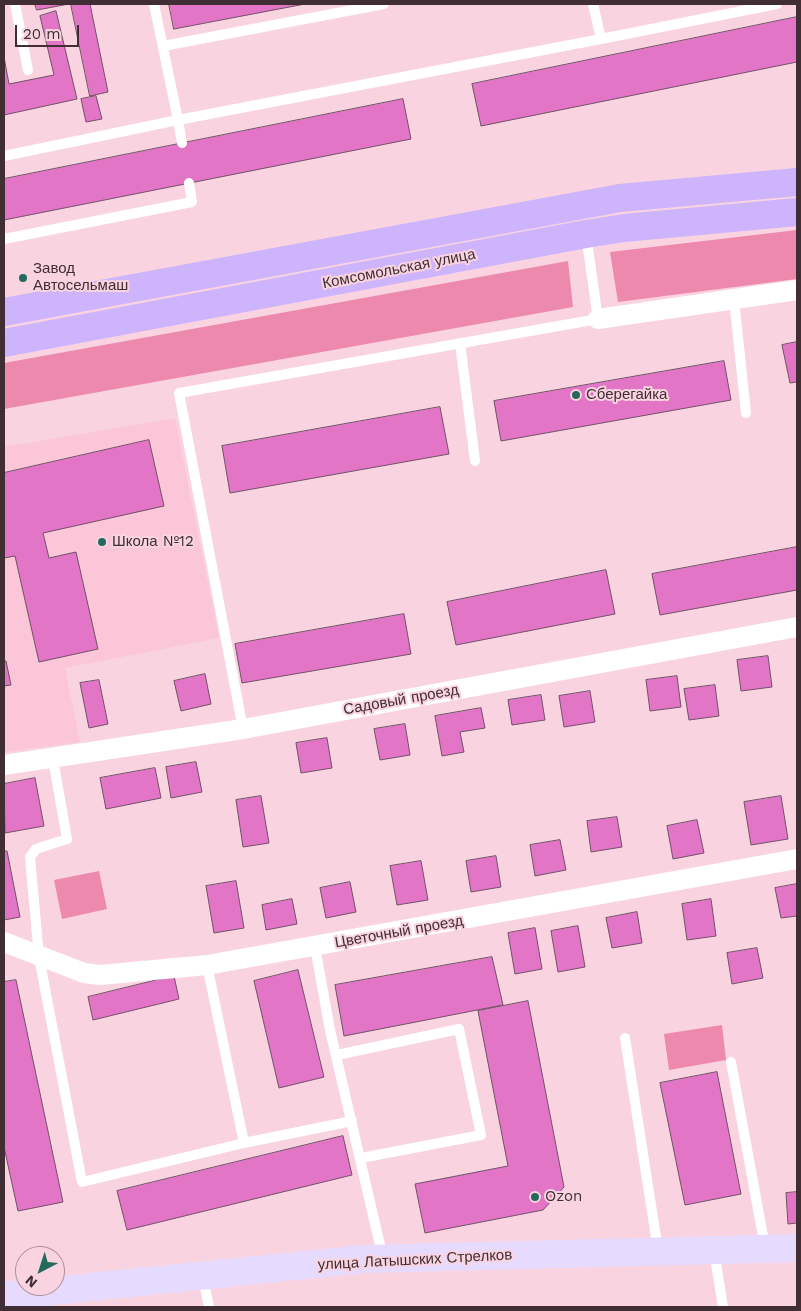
<!DOCTYPE html>
<meta charset="utf-8">
<style>
body{margin:0}
#map{position:relative;width:801px;height:1311px;overflow:hidden;background:#f9d4e0;font-family:"Work Sans",sans-serif}
canvas{display:block}
.frame{position:absolute;inset:0;border:5px solid #402e34;pointer-events:none}
.north{position:absolute;left:15px;top:1246px;width:50px;height:50px;box-sizing:border-box;background:#f9d4e0;border:1px solid #af929b;border-radius:50%;rotate:220deg;font-size:14px;font-weight:700;line-height:20px;text-align:center;color:#402e34}
.north::after{content:'';display:block;margin:auto;width:18px;height:22px;background:#24695c;clip-path:polygon(50% 0,100% 100%,50% 72%,0 100%)}
.scale{position:absolute;left:15px;top:25px;width:64px;height:22px;box-sizing:border-box;border:2px solid #402e34;border-top:0;padding-left:6px;font-size:15px;line-height:18px;white-space:nowrap;color:#402e34;-webkit-text-stroke:4px #f9d4e0;paint-order:stroke}
</style>
<div id="map">
<canvas width="801" height="1311"></canvas>
<div class="frame"></div>
<div class="north">N</div>
<div class="scale">20 m</div>
</div>
<script>
const ctx = document.querySelector('canvas').getContext('2d');
ctx.lineJoin = 'round';
function paint(path, color) {
  ctx.fillStyle = color;
  ctx.fill(path, 'evenodd');
}
function trace(path, color, width, dash) {
  ctx.strokeStyle = color;
  ctx.lineWidth = width;
  ctx.lineCap = dash ? 'butt' : 'round';
  ctx.setLineDash(dash || []);
  ctx.stroke(path);
}
function write(font, color, halo, rows, align = 'center') {
  ctx.font = font + ' "Work Sans",sans-serif';
  ctx.lineWidth = 4;
  ctx.setLineDash([]);
  ctx.textBaseline = 'middle';
  ctx.strokeStyle = halo;
  ctx.fillStyle = color;
  for (const [text, x, y, turn = 0] of rows) {
    ctx.save();
    ctx.translate(x, y);
    ctx.rotate((+turn || 0) * Math.PI / 180);
    ctx.textAlign = isNaN(turn) ? turn : align;
    if (halo) ctx.strokeText(text, 0, 0);
    ctx.fillText(text, 0, 0);
    ctx.restore();
  }
}
paint(new Path2D(`
 M175 418 219 638 65 668 80 742 4 752V447Z`), '#fbc6d7');
paint(new Path2D(`
 M797 230V279L618 302 610 252Z
 M568 261 573 307 4 409V363Z
 M99 871 107 909 62 919 54 880Z
 M722 1025 726 1060 669 1070 664 1034Z`), '#ec89ad');
const building = new Path2D(`
 M35 4H69L37 10Z
 M71 4H90L108 92 90 96Z
 M169 4H305L174 29Z
 M56 11 77 99 4 115V57L9 84 54 75 40 16Z
 M797 17V62L481 126 472 84Z
 M96 96 102 119 86 122 81 99Z
 M403 99 411 139 4 220V179Z
 M797 342V382L790 383 782 345Z
 M724 361 731 400 501 441 494 401Z
 M440 407 449 454 230 493 222 446Z
 M149 440 164 506 43 533 49 558 76 552 98 649 39 662 15 556 4 558V473Z
 M797 547V590L660 615 652 574Z
 M606 570 615 614 456 645 447 602Z
 M404 614 411 654 242 683 235 644Z
 M768 656 772 687 741 691 737 660Z
 M4 661H6L11 685 4 686Z
 M205 674 211 704 181 711 174 681Z
 M677 676 681 707 650 711 646 680Z
 M99 680 108 724 89 728 80 683Z
 M715 685 719 716 689 720 684 689Z
 M590 691 595 722 564 727 559 696Z
 M541 695 545 720 512 725 508 700Z
 M481 708 485 728 460 732 464 752 442 756 435 716Z
 M405 724 410 755 380 760 374 729Z
 M327 738 332 768 301 773 296 743Z
 M196 762 202 792 171 798 166 767Z
 M155 768 161 798 106 809 100 778Z
 M35 778 44 826 5 833 4 784Z
 M261 796 269 843 243 847 236 800Z
 M781 796 788 839 751 845 744 802Z
 M617 817 622 847 591 852 587 821Z
 M697 820 704 853 673 859 667 826Z
 M560 840 566 870 535 876 530 845Z
 M4 851H7L20 917 4 920Z
 M496 856 501 887 471 892 466 861Z
 M421 861 428 900 397 905 390 866Z
 M236 881 244 928 214 933 206 886Z
 M350 882 356 912 326 918 320 888Z
 M797 884V916L781 918 775 888Z
 M292 899 297 924 266 930 262 905Z
 M711 899 716 936 687 940 682 904Z
 M637 912 642 943 612 948 606 918Z
 M578 926 585 967 558 972 551 931Z
 M535 928 542 969 515 974 508 933Z
 M757 948 763 978 732 984 727 953Z
 M492 957 503 1005 344 1036 335 985Z
 M298 970 324 1077 279 1088 254 981Z
 M174 976 179 999 93 1020 88 997Z
 M16 980 63 1202 18 1211 4 1147V982Z
 M528 1001 564 1187 543 1210 425 1233 415 1184 508 1166 478 1011Z
 M717 1072 741 1194 685 1205 660 1083Z
 M343 1136 352 1175 127 1230 117 1191Z
 M797 1192V1223L788 1224 786 1193Z`);
paint(building, '#e275c6');
trace(building, '#715167', 1);
trace(new Path2D(`
 M15 4 28 70
 M154 4 178 120 601 39 593 4
 M601 39 777 4
 M163 46 384 4
 M4 156 178 120 182 143
 M4 239 192 202 189 183
 M734 299 746 413
 M460 343 475 461
 M243 729 179 393 598 319 586 235
 M53 759 67 839 36 849 30 857 39 957 82 1182 244 1143 352 1121
 M315 947 330 1030 383 1258
 M207 965 244 1143
 M625 1038 658 1250
 M337 1055 459 1029 481 1135 361 1158
 M731 1062 765 1247
 M714 1251 723 1307
 M203 1277 209 1307`), '#fff', 10);
trace(new Path2D(`
 M598 319 797 290
 M4 765 243 729 797 627
 M4 942 84 973 100 975 207 965 797 859`), '#fff', 20);
trace(new Path2D(`
 M4 1296 364 1259 797 1248`), '#e6dafe', 28);
trace(new Path2D(`
 M4 312 620 198 797 182
 M4 343 586 234 624 228 797 212`), '#cdb4fc', 28);
for (const [x, y, r, color] of [
 [23,278,5,"#24695c"],
 [576,395,5,"#24695c"],
 [102,542,5,"#24695c"],
 [535,1197,5,"#24695c"]
]) {
  const dot = new Path2D();
  dot.arc(x, y, r, 0, 2 * Math.PI);
  ctx.fillStyle = color;
  ctx.fill(dot);
  trace(dot, '#f9d4e0', 2);
}
write('15px', '#402e34', '#f9d4e0', [
 ["Завод",33,269],
 ["Автосельмаш",33,286],
 ["Сберегайка",586,395],
 ["Школа №12",112,542],
 ["Ozon",545,1197]
], 'left');
write('15px', '#402e34', '#f9d4e0', [
 ["Комсомольская улица",399,269,-11],
 ["Садовый проезд",401,700,-10],
 ["Цветочный проезд",399,932,-10],
 ["улица Латышских Стрелков",415,1260,-3]
]);
</script>
